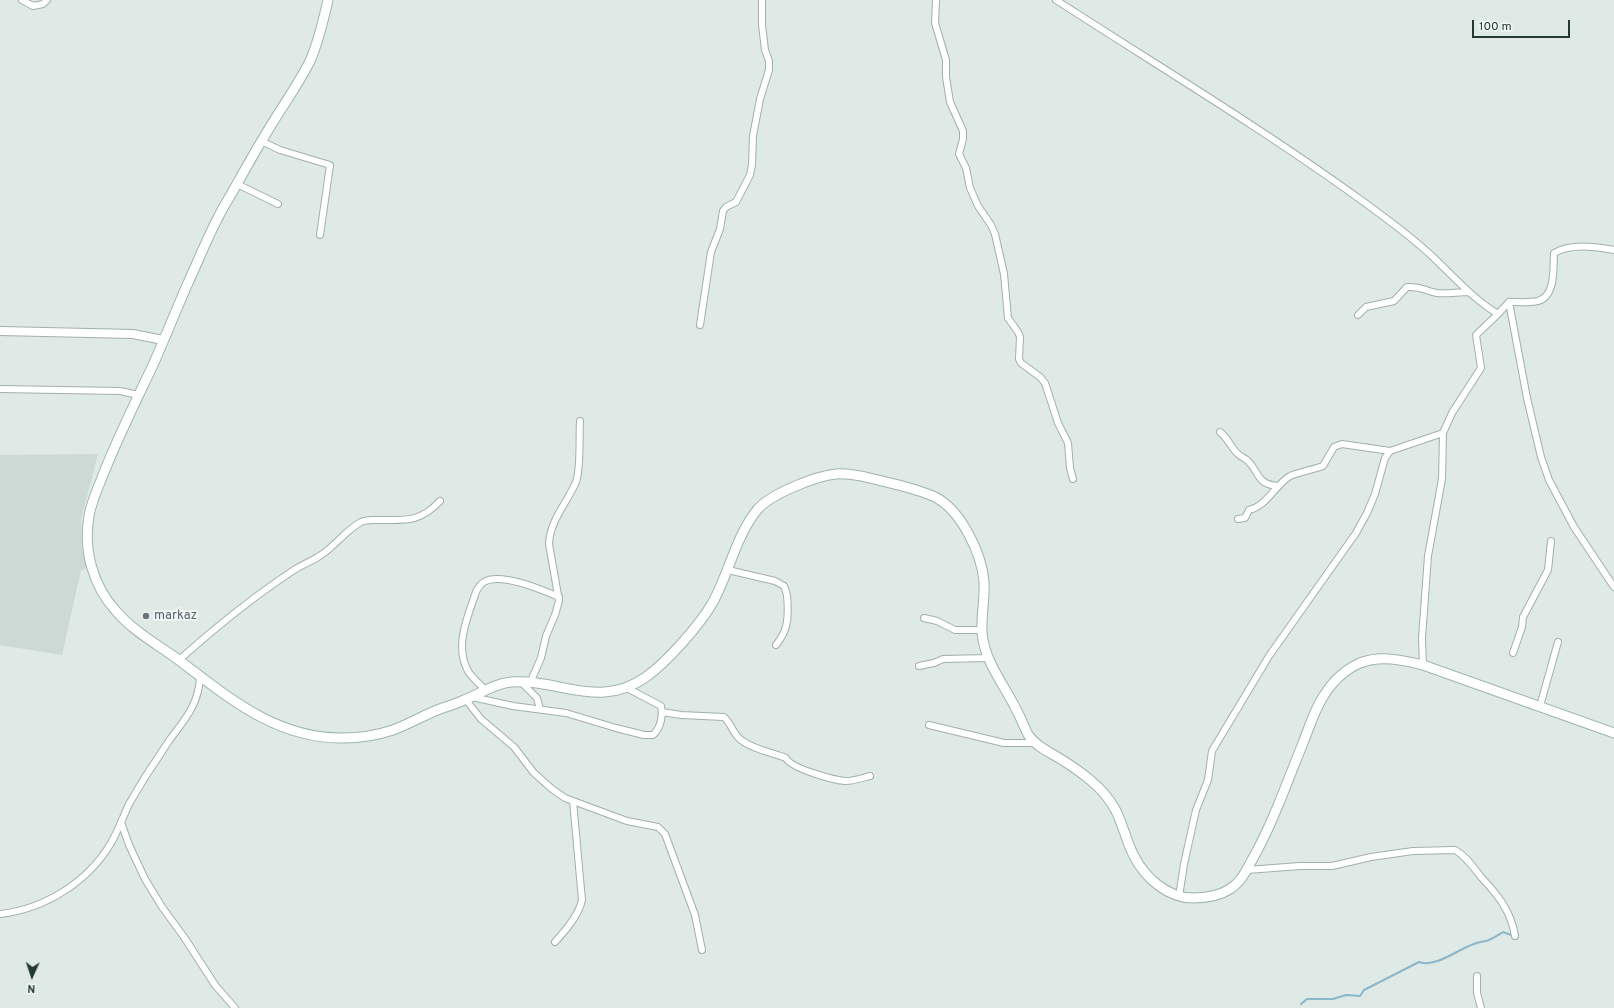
<!DOCTYPE html>
<style>
body{margin:0}
#map{position:relative;width:1614px;height:1008px;overflow:hidden;background:#dfe9e6;font-family:Overpass,sans-serif}
canvas{display:block}
.north{position:absolute;left:12px;top:956px;width:40px;height:40px;-webkit-text-stroke:3px #eff6f4;paint-order:stroke;rotate:183deg;font-size:11px;font-weight:700;line-height:16px;text-align:center;color:#213835}
.north::after{content:'';display:block;margin:auto;width:14px;height:18px;background:#213835;clip-path:polygon(50% 0,100% 100%,50% 72%,0 100%)}
.scale{position:absolute;left:1472px;top:20px;width:98px;height:18px;box-sizing:border-box;border:2px solid #213835;border-top:0;padding-left:5px;font-size:12px;line-height:14px;white-space:nowrap;color:#213835;-webkit-text-stroke:3px #eff6f4;paint-order:stroke}
</style>
<div id="map">
<canvas width="1614" height="1008"></canvas>
<div class="north">N</div>
<div class="scale">100 m</div>
</div>
<script>
const ctx = document.querySelector('canvas').getContext('2d');
ctx.lineJoin = 'round';
function paint(path, color) {
  ctx.fillStyle = color;
  ctx.fill(path, 'evenodd');
}
function trace(path, color, width, dash) {
  ctx.strokeStyle = color;
  ctx.lineWidth = width;
  ctx.lineCap = dash ? 'butt' : 'round';
  ctx.setLineDash(dash || []);
  ctx.stroke(path);
}
function write(font, color, halo, rows, align = 'center') {
  ctx.font = font + ' Overpass,sans-serif';
  ctx.lineWidth = 4;
  ctx.setLineDash([]);
  ctx.textBaseline = 'middle';
  ctx.strokeStyle = halo;
  ctx.fillStyle = color;
  for (const [text, x, y, turn = 0] of rows) {
    ctx.save();
    ctx.translate(x, y);
    ctx.rotate((+turn || 0) * Math.PI / 180);
    ctx.textAlign = isNaN(turn) ? turn : align;
    if (halo) ctx.strokeText(text, 0, 0);
    ctx.fillText(text, 0, 0);
    ctx.restore();
  }
}
paint(new Path2D(`
 M98 454 81 519 82 550 87 568 81 570 62 655 0 645V455Z`), '#cdd9d5');
trace(new Path2D(`
 M1301 1004 1307 999H1333L1346 995 1360 996 1364 990 1419 962C1436 968 1458 949 1474 944 1478 942 1482 942 1486 941 1492 939 1498 935 1503 932L1514 936`), '#8ab7cb', 2);
const minor = new Path2D(`
 M22 0 33 6 43 4 47 0
 M936 0 935 23 946 60V77L950 102 963 131V139L959 154 966 168 970 188 978 206 991 225 995 234 1004 274 1008 318 1018 332 1020 337 1019 359 1021 363 1040 377 1045 383 1058 423 1068 443 1070 468 1073 479
 M1056 0C1158 66 1263 129 1361 200 1386 218 1412 237 1434 258 1455 278 1473 299 1498 314L1509 302 1527 398 1541 457 1549 480 1574 527 1614 587
 M261 141 280 150 330 165 320 235
 M237 184 278 204
 M1509 302C1518 302 1529 303 1538 301 1556 296 1553 268 1554 253 1572 243 1595 247 1614 250
 M1358 315 1366 307 1394 301 1407 287C1423 286 1424 291 1437 293 1447 294 1458 292 1469 292
 M700 325 711 252 720 229 723 211 726 207 736 202 750 175 752 165 753 136 760 99 769 70V61L765 50 762 25V0
 M0 389 120 391 138 395
 M1220 432C1228 438 1231 448 1238 454 1241 457 1245 458 1248 461 1260 473 1256 484 1278 486
 M1238 519 1245 518 1249 510C1267 506 1274 486 1290 476 1296 473 1315 469 1323 466L1334 447 1342 444 1390 451
 M728 570 775 581 784 586C789 595 789 622 784 632 782 637 779 641 776 645
 M924 618 937 621 955 630H982
 M1513 653 1522 627 1523 617 1548 570 1551 541
 M179 660C216 627 253 597 294 570 303 564 313 561 321 555 335 546 346 530 361 522 366 519 373 520 379 520 406 520 419 523 440 501
 M1423 665 1422 638 1428 556 1442 479 1443 433 1452 413 1481 368 1476 335 1498 314
 M919 666 934 663 943 659 989 658
 M521 682 537 698 540 709
 M530 683 541 658 546 636 555 615 559 601 549 544C550 520 567 503 576 482 581 468 579 437 580 421
 M485 690C480 684 472 678 468 671 454 646 468 616 476 592 478 588 480 584 484 582 501 572 542 590 559 597
 M472 697 513 706 566 713 616 728 644 735H653C661 728 663 715 661 706L627 688
 M466 700 481 719 514 747 534 773 552 789 565 798 627 821 658 827 665 834 695 915 702 950
 M1540 706 1558 642
 M662 712 681 715 724 717C731 723 733 734 741 740 754 750 771 752 786 758 790 768 833 780 845 781 854 781 862 778 870 776
 M929 725 1004 743H1035
 M121 822 129 845 145 879 162 907 184 937 215 985 235 1008
 M1247 870 1300 866H1332L1371 857 1413 851 1455 850C1466 856 1473 867 1481 877 1498 895 1511 911 1515 936
 M1179 897 1184 864 1196 810 1208 780 1212 751 1269 656 1356 533 1367 513 1375 494 1385 458 1390 451 1443 433
 M0 914C45 909 88 882 111 843 118 831 123 817 129 804 136 792 143 780 151 768 158 758 164 748 171 738 187 717 199 703 200 676
 M555 942C566 930 579 915 582 900L573 801
 M1477 976V993L1481 1008`);
const tertiary = new Path2D(`
 M0 331 133 334 163 340`);
const secondary = new Path2D(`
 M328 0C323 21 319 41 310 61 297 87 279 111 264 137 251 158 239 181 226 203 210 230 201 255 188 283 176 310 165 338 153 365 135 403 116 441 101 480 96 492 91 504 89 516 83 550 93 586 116 611 132 630 155 643 176 658 227 696 275 739 343 738 360 738 378 735 393 730 409 724 424 715 440 709 448 706 456 704 464 700 480 694 493 684 511 682 561 679 599 710 646 677 667 662 700 625 713 602 729 573 736 536 757 510 770 494 816 476 836 474 853 473 870 478 886 482 902 486 920 490 935 497 961 510 982 554 984 582 985 599 981 616 982 632 984 662 1006 687 1018 713 1020 716 1027 734 1029 736 1036 746 1049 752 1059 758 1080 771 1103 787 1115 809 1123 824 1126 841 1134 856 1145 878 1168 898 1193 898 1205 898 1219 896 1230 889 1241 882 1246 871 1252 860 1273 823 1287 782 1303 743 1309 728 1314 711 1323 697 1332 682 1344 670 1360 663 1381 655 1402 660 1423 665L1614 733`);
trace(minor, '#a2b0ad', 8);
trace(tertiary, '#a2b0ad', 10);
trace(secondary, '#9fb4af', 11);
trace(minor, '#fff', 6);
trace(tertiary, '#fff', 8);
trace(secondary, '#fff', 9);
for (const [x, y, r, color] of [
 [146,616,4,"#6b7280"]
]) {
  const dot = new Path2D();
  dot.arc(x, y, r, 0, 2 * Math.PI);
  ctx.fillStyle = color;
  ctx.fill(dot);
  trace(dot, '#eff6f4', 1.5);
}
write('13px', '#5b616d', '#eff6f4', [
 ["markaz",154,616]
], 'left');
</script>
